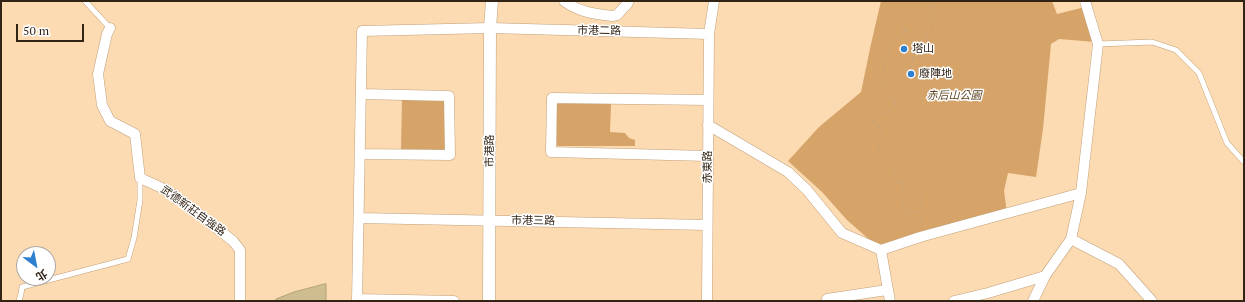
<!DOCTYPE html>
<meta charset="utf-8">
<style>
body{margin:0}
#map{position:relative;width:1245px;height:302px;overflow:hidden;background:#fcdab2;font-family:"PT Serif","Noto Sans TC",serif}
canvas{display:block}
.frame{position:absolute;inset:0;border:2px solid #312415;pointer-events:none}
.north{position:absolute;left:16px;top:246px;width:40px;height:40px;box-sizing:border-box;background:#fff;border:1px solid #ada7a1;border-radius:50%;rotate:148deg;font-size:11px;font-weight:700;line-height:16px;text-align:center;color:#312415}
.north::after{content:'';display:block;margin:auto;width:14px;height:18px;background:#2c80cf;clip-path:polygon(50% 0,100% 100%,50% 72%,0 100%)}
.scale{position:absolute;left:16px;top:24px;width:68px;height:18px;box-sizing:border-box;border:2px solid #312415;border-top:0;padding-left:5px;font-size:12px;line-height:14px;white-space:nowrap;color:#312415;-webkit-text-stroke:3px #fff;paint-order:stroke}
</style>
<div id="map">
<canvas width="1245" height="302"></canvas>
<div class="frame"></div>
<div class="north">北</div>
<div class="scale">50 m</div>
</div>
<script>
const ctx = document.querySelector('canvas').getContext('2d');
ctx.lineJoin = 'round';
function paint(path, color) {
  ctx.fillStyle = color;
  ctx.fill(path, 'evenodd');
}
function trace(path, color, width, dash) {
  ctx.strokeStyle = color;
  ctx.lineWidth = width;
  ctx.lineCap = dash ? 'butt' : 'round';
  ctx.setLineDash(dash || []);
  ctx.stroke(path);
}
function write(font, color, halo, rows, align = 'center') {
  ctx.font = font + ' "PT Serif","Noto Sans TC",serif';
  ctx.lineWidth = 3;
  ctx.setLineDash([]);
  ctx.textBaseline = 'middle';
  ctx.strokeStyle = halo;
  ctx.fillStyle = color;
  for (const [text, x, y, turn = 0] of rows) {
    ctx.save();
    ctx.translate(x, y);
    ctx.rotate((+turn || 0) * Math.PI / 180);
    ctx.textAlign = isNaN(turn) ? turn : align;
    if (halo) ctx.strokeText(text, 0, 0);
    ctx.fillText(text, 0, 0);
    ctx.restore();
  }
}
paint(new Path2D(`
 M881 1H1052L1057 14 1085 7 1095 42 1059 39 1051 44 1043 129 1036 177 1008 173 1004 191 1007 213 881 250 847 220 822 192 788 161 819 127 861 92 871 44Z
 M402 97 447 99 446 152 401 151Z
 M557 103 611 104 610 132 625 133 629 138 635 140V146H557Z`), '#d6a468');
const building = new Path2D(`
 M326 284V301H276V299L294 292Z`);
paint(building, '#cebd8e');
trace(building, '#b2a274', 1);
const service = new Path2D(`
 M85 1 110 28
 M1098 44 1152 42 1176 50 1199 73 1227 143 1244 162
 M19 301 21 294 22 287 128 259 134 238 140 200V178`);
const minor = new Path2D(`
 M564 1C579 12 594 14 612 16L617 15 628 3
 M1085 1 1098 44 1081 193 1071 239 1119 264 1152 301
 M110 28 107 34 98 74 102 105 110 121 135 134 140 178 160 187 177 197 233 241 240 250V301
 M708 125 788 172 807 190 842 233 881 250
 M360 154 450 155 449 96 361 94
 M708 156 551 152 552 98 708 100
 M359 218 707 225
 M357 299 454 301
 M827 299 887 290
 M357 301 362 31 490 28 709 34
 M707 301 709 34 714 1
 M890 301 881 250 920 237 1081 193
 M954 301 988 293 1045 276
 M1033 301 1045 276 1071 239`);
const tertiary = new Path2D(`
 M489 301 490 28 492 1`);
trace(service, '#c1a07a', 6);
trace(minor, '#c1a07a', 11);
trace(tertiary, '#c1a07a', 13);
trace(new Path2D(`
 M902 24C905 32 908 31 911 37 915 43 912 52 913 59L922 56 927 36 931 32 934 22 933 16 927 1
 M905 30 890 45 889 54 882 62 886 76 884 84 890 97 895 102 892 109 874 117 873 121C880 127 881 131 883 140L878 146 891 166 899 183H903L904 188 901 193 905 215 921 211V218L923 227
 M918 34 927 36
 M904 49H913
 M910 72 913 59
 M895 102 899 99
 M920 191 921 211`), '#bda181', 1.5, [1, 3]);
trace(service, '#fff', 5);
trace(minor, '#fff', 10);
trace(tertiary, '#fff', 12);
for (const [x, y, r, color] of [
 [904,49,4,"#2c80cf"],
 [911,74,4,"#2c80cf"]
]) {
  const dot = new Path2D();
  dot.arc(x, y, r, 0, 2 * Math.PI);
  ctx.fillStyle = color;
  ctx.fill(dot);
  trace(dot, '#fff', 1.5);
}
write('11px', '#312415', '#fff', [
 ["市港二路",599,31,1],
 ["市港路",490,151,-90],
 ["赤東路",708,167,-90],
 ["武德新莊自強路",193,211,36],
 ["市港三路",533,221,1]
]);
write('11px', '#312415', '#fff', [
 ["塔山",912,49],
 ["廢陣地",919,74]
], 'left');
write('italic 11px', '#5f4422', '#fff', [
 ["赤后山公園",954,96]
]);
</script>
